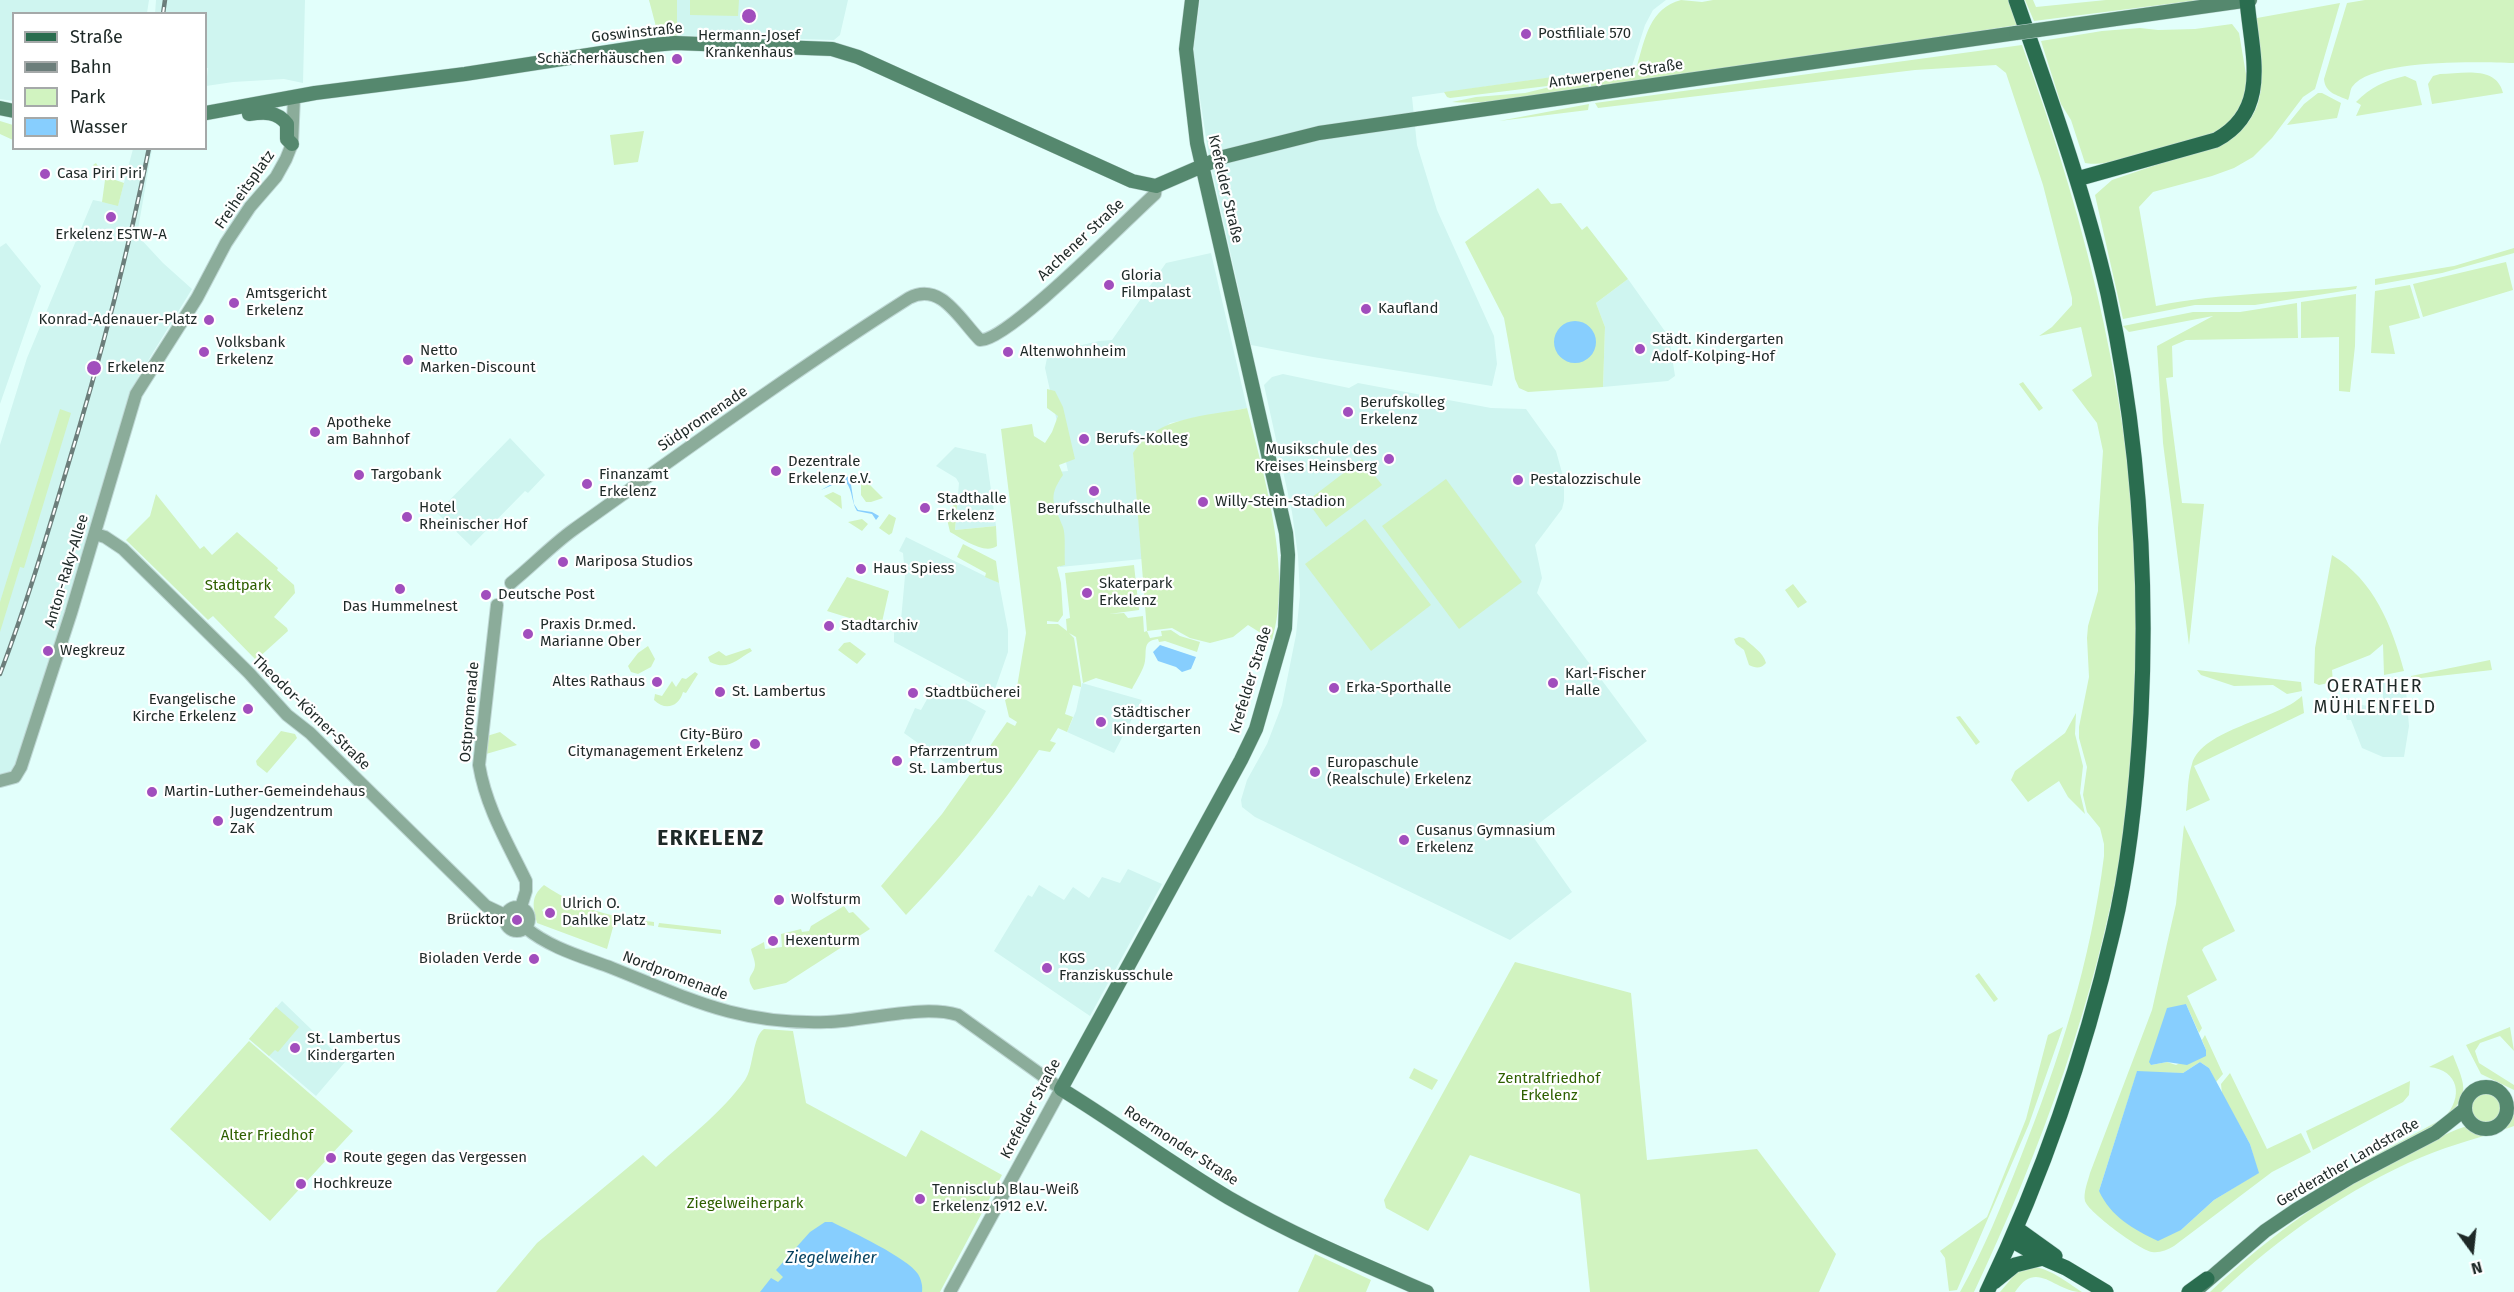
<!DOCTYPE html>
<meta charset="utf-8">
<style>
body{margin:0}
#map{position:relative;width:2514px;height:1292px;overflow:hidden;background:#e2fffb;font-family:"Fira Sans",sans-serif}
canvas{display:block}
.legend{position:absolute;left:12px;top:12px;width:195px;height:138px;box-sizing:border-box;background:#fff;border:2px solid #a5a9a9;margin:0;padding:8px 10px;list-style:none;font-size:18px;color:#1e2927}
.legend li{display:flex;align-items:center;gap:12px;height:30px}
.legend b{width:30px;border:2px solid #a5a9a9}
.north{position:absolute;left:2442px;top:1220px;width:60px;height:60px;-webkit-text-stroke:4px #fff;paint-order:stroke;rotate:165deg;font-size:16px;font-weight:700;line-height:24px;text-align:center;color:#1e2927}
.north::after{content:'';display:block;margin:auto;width:21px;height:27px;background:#1e2927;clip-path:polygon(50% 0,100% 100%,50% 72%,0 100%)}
</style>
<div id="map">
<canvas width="2514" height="1292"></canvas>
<ul class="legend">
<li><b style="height:8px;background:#2a6d4f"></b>Straße</li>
<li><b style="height:8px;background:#6c7e7b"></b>Bahn</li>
<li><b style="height:16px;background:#d1f3c0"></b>Park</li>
<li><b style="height:16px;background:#87cefe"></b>Wasser</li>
</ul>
<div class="north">N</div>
</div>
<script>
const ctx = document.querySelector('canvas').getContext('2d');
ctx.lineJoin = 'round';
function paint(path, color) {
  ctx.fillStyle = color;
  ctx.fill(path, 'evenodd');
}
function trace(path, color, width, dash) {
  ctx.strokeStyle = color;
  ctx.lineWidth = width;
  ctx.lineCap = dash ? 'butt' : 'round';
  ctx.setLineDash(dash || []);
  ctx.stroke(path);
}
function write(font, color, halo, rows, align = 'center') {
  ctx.font = font + ' "Fira Sans",sans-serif';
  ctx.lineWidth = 4.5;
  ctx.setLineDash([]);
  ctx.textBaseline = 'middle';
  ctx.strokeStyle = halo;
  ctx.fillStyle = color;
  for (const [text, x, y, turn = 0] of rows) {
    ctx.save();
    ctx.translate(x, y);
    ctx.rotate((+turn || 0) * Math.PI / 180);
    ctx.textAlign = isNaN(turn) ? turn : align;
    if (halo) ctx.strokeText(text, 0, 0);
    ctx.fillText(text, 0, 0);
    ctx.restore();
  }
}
paint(new Path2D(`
 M0 0H149L147 13 14 14 13 101 0 99Z
 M156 0H305L303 83 284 79 233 82 206 86 208 68H206V14H155Z
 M649 0H848L840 35 834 40 661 35Z
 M1200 0H1666L1653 10 1645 25 1632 66 1412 97 1417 145 1437 210 1494 336 1497 364 1492 386 1313 357 1251 345 1209 157 1193 53Z
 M133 149H152L137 235 163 263 192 289 138 377 16 773 0 777V445L27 358 93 200 118 205Z
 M6 243 41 286 0 404V247Z
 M1211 253 1247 408 1170 423 1133 453 1142 559 1060 567 1047 473 1068 471 1045 368 1048 353 1099 341 1112 340 1166 263Z
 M1628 279 1669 337 1675 376 1668 381 1603 387 1605 327 1596 303Z
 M1283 374 1349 388 1358 383 1491 408 1526 409 1556 451 1564 480V501L1562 509 1535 545 1542 578 1537 593 1647 741 1529 831 1572 892 1510 940 1255 817 1242 807 1241 800 1247 780 1267 744 1282 705 1296 635 1300 595 1298 556 1292 512 1264 385 1272 377Z
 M510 438 545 475 528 493 525 491 471 546 437 513Z
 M955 447 986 454 996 526 955 530 959 483 956 478 936 466Z
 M906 537 999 583 1008 630V652L993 695 894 642V624L901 620 905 576 903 553 899 551Z
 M2405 678 2409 726 2404 757H2383L2362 748 2351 720H2347L2342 701 2383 709V683Z
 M936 683 986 711 966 751 954 769 904 733 915 708 921 710Z
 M1082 683 1142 700 1114 753 1067 732 1076 711Z
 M1128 869 1162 884 1090 1016 994 951 1028 895 1032 897 1039 885 1064 900 1073 887 1089 898 1102 877 1120 883Z
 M282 1001 345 1062 316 1096 249 1039Z`), '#cff5f0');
paint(new Path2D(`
 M649 0H677V40L659 38Z
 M690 0H739L738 16 690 15Z
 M1681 0 1702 2 1713 0H2008L2017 25 1738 69 1591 87V83L1622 78 1648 63 1649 60 1637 66C1645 38 1650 8 1681 0Z
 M2025 0H2033L2036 7 2106 0H2199L2034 21Z
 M2365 0H2514V63C2480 62 2373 58 2352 87 2350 90 2350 96 2348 100 2337 95 2325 93 2324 79L2347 3Z
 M2340 3 2315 89 2303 97 2272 138 2253 157 2234 168 2212 176 2153 192 2139 207 2156 306C2222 292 2290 294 2357 286L2356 289 2255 305H2195L2123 319 2095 195 2112 180 2232 139C2280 98 2253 68 2257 18Z
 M2232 24 2239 33 2248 86 2235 123C2209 137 2112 169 2085 163L2071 120 2061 104 2041 41 2102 31 2140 28 2158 30 2195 29Z
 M2022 45C2089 228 2135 417 2138 613 2138 641 2136 669 2135 697 2133 746 2130 796 2122 845 2097 997 2040 1153 1974 1292H1960C1984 1250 2002 1204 2020 1159 2059 1061 2091 961 2104 856V844L2100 828 2087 812 2083 795 2087 767 2079 738V727L2089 677 2087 638 2088 626 2098 591V528L2103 451 2097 423 2072 390 2092 376 2081 327 2039 336 2052 327 2072 305V298L2043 185 2006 73 1996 65 1915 70 1598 108 1595 103Z
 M1632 66 1626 72 1604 79 1450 98 1447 97 1444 92Z
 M2440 74C2462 74 2496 65 2503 93L2432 104 2428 84 2433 76Z
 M2405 76 2416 81 2422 105 2356 116 2361 105 2356 102C2371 87 2384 81 2405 76Z
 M1588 84 1589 87C1544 94 1497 105 1452 102L1476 97 1525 93 1554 86Z
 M2318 93H2322L2341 103 2337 118 2287 125 2304 104Z
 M1589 104 1588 110 1499 121Z
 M0 121 13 125V140L0 134Z
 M644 131 638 162 614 165 610 135Z
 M96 163 104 176 124 183 118 206 102 202 105 180 93 165Z
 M1538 188 1551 204 1561 203 1582 230 1587 226 1628 279 1596 303 1605 327 1603 387 1528 392 1519 388 1515 379 1504 318 1465 242Z
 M2514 248V253L2442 273 2375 285V279L2454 266Z
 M2506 262 2513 290 2423 317 2413 284Z
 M2410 285 2420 318 2389 326 2395 354 2371 353 2375 291Z
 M2356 294 2355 346 2350 392 2339 391V337L2301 338V302Z
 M2297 303 2298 338 2186 340 2172 346 2173 377 2166 378 2182 503 2204 504 2189 645 2163 443 2157 346 2213 316 2129 332 2123 326 2193 312H2240Z
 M2023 382 2043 408 2039 411 2019 384Z
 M1047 389 1055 391 1063 407 1075 459 1059 465 1063 475C1047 498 1054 504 1063 527 1066 535 1064 555 1065 565L1057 567 1061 583 1063 615 1058 622 1047 621V624H1058L1067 631 1066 619 1070 618 1065 573 1134 565 1139 610 1109 614 1124 613 1128 618 1143 616 1144 632 1147 631 1150 638 1162 636 1161 631 1171 630 1180 636 1200 642 1197 652 1165 641 1159 642 1158 639C1142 641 1147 650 1145 661 1144 669 1136 681 1132 689L1096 678 1083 683 1076 637 1069 633 1074 638 1081 683V687L1073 685 1065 714 1073 717 1067 732 1058 728 1050 741 1056 743 1050 752 1039 750C1000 809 955 864 906 915L881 886 942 814 1007 722 1015 726 1017 722 1009 717 1005 700 1016 693 1026 633 1001 429 1032 424 1034 436 1045 443 1052 432 1058 416 1047 408Z
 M1247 408C1264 476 1293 572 1272 640L1248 625 1233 637 1210 643 1190 638 1172 628 1147 631 1133 453C1156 416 1208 416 1247 408Z
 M60 409 71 413 24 568 20 567 0 632V602Z
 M1362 459 1382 485 1326 527 1307 501Z
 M861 476 883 498 871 502H866L861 495Z
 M1446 479 1522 582 1459 629 1382 526Z
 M833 492 841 496 842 509 824 496Z
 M156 494 200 549 204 546 212 555 237 532 278 568 277 570 294 585 295 593 274 617 287 628 288 631 256 660 213 616 208 620 126 540 150 516Z
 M958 494 955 530 996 526 997 546C984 555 963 539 950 532L947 519Z
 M889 514 896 518 892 533 889 535 879 528Z
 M862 519 868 524 862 531 848 522Z
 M1365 519 1431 605 1371 651 1305 564Z
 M963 544 996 561 999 583 985 577 986 573 957 557Z
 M2332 555C2374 580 2392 626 2404 671L2384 675 2383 644 2370 655 2332 670 2333 682 2319 685 2314 683 2315 648Z
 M847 577 889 591 882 622 871 618 869 624 827 611Z
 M1793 584 1807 602 1798 608 1785 590Z
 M1739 637 1744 638C1752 646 1763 652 1766 663 1761 669 1755 668 1749 665L1744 650 1736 644 1734 639Z
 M850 642 866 654 857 664 838 650 844 643Z
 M648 646 655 659 651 667 638 674 631 672 628 666 638 653Z
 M750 648 752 651C736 660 728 671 710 662L708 657 719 651 726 656Z
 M2490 660 2492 670 2412 679 2411 676Z
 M2197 670 2301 682 2302 691 2287 694 2273 685 2234 686 2201 675Z
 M695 672 698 674 686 693 683 692C679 707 665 711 654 700L655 694 662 696 672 681 676 687 682 678 686 679Z
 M2302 696 2304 713 2194 766 2210 800 2186 811C2188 796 2187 779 2192 764 2202 729 2277 720 2302 696Z
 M2076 713 2075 734 2083 766 2080 793 2085 814 2068 797 2059 781 2028 802 2011 780 2015 771 2065 733Z
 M1960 716 1980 742 1976 745 1956 717Z
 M281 731 295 734 297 738 267 773 257 765 256 761Z
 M500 732 517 745 486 754 487 736Z
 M2184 825 2235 931 2204 947 2202 950 2217 980 2187 996 2202 1028 2199 1033 2186 1004 2151 1065 2167 1062 2176 1065 2206 1050 2202 1040 2205 1035 2223 1074 2216 1082 2209 1068 2200 1062 2183 1073 2137 1072 2099 1191 2181 1230 2214 1200 2258 1173 2250 1144 2222 1094 2221 1084 2230 1073 2267 1149 2301 1133 2311 1152 2272 1172 2174 1246C2167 1250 2160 1253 2152 1252 2140 1250 2088 1212 2085 1201 2083 1193 2088 1181 2090 1173L2152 1010 2176 904Z
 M544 885C581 910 611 917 654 922V926L615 920 607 949 537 923C533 907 530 897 544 885ZM546 907 554 908 557 911 556 918 547 919 542 910Z
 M844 906 849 913 853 912 870 929 786 983 754 990C744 975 754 977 755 965 755 960 752 954 751 949L764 942 765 949 782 947 781 934 801 929 802 932 809 931 811 926Z
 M659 923 721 930V934L658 927Z
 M1515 962 1631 993 1647 1160 1757 1149 1836 1254 1819 1292H1590L1580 1194 1470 1155 1428 1231 1386 1208 1384 1200Z
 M1979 973 1998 999 1994 1002 1975 976Z
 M276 1007 299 1027 278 1052 275 1050 269 1056 249 1039Z
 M2063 1027 2029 1124 1957 1290 1949 1291 1945 1258 1940 1251 1987 1217 2026 1119 2048 1035Z
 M2510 1027 2514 1051 2500 1036 2480 1043 2475 1051 2479 1063 2514 1085V1090L2481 1074 2466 1045Z
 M764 1029 793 1031 806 1103 906 1157 921 1130 1002 1175 940 1292H496L537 1243 643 1155 656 1167C686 1139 721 1114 745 1080 754 1067 752 1037 764 1029Z
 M249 1041 353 1131 270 1221 170 1129Z
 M2453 1055C2466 1088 2471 1095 2442 1121L2294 1199 2444 1118C2464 1097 2459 1070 2429 1067Z
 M1414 1068 1438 1080 1432 1090 1409 1078Z
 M2410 1081 2409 1095 2403 1102 2313 1150 2306 1131Z
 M2469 1108a16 16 0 1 1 32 0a16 16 0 1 1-32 0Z
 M2514 1113V1126C2484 1137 2452 1144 2422 1157 2350 1187 2278 1238 2221 1292H2210C2272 1233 2340 1185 2418 1148 2433 1141 2448 1132 2464 1127 2497 1136 2490 1133 2514 1113Z
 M1315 1254 1371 1280 1366 1292H1298Z
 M2029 1266C2050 1268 2065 1281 2082 1292 2054 1292 2037 1258 2015 1292H2000L2016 1273Z`), '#d1f3c0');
paint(new Path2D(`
 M1554 342a21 21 0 1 1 42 0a21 21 0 1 1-42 0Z
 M846 476 850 478 854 504 858 510 872 512 879 516 876 520 872 514 857 511C851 501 853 491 846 482L837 483 821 490Z
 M1160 645 1196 657 1191 669 1182 672 1176 667 1158 661 1153 652Z
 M2186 1004 2206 1050V1056L2187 1065 2167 1062 2151 1065 2149 1062 2167 1008Z
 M2200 1062 2209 1068 2250 1144 2259 1173 2214 1200 2181 1230 2158 1241C2133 1229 2111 1217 2099 1191L2137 1071 2183 1073Z
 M825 1222H832C850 1231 908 1258 918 1274 921 1279 923 1286 922 1292H760L771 1278 778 1282 783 1277 776 1270 810 1232Z`), '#87cefe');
const tertiary = new Path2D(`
 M95 534 105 537 123 549 249 673 287 715 310 733 486 906 505 915
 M511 583C532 566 551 546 573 530 684 451 794 371 909 298 941 281 960 320 980 340 1006 343 1128 218 1155 194L1156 186
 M497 605 479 765C486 807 507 842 526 881V891L521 907
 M0 781 15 777 21 767 71 613 136 394 197 298 226 243 250 207 276 177 286 159 292 144 294 97
 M505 919a12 12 0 1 1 24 0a12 12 0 1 1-24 0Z
 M526 928C550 948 583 957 612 968 690 999 739 1025 827 1022 866 1021 922 1004 958 1015L1061 1089 950 1292`);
const secondary = new Path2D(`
 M1192 0 1186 49 1197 143 1286 533 1288 555 1285 628 1256 729 1241 760 1061 1089C1118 1124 1172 1164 1229 1198 1293 1235 1360 1263 1427 1292
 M2038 30 2250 0
 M0 108 14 111
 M206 113 315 93 465 74 653 45 675 43 832 49 858 57 1132 181 1156 186 1223 157 1319 133 2016 33
 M249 114C264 112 277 111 287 124V139L292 144
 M2465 1108a21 21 0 1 1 42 0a21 21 0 1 1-42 0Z
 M2200 1287 2265 1231 2296 1210 2351 1177 2435 1133 2464 1110`);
const primary = new Path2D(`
 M2077 179 2216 140C2272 110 2251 52 2247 0
 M2016 1228 2055 1256
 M2011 1240 2043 1258 2066 1268 2106 1292
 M1994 1282 2015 1265 2043 1258
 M1987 1292C2042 1177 2084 1056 2113 932 2130 861 2137 787 2141 713 2148 572 2138 433 2108 294 2085 194 2050 97 2016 0
 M2189 1292 2207 1279`);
trace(tertiary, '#bfd8d5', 14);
trace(secondary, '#bfd8d5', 15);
trace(primary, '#bfd8d5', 16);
trace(tertiary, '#8bac9a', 12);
trace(secondary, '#55886e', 14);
trace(primary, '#2a6d4f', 15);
const rail = new Path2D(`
 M163 14 165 0
 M0 674C25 609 45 542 65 475 98 367 127 259 149 148`);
trace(rail, '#6c7e7b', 4.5);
trace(rail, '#fff', 2, [7]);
const secondaryBridge = new Path2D(`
 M2016 33 2038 30`);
trace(secondaryBridge, '#bfd8d5', 15, []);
trace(secondaryBridge, '#55886e', 14);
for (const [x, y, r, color] of [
 [749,16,8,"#a14ebd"],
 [1526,34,6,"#a14ebd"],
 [677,59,6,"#a14ebd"],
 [45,174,6,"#a14ebd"],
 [111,217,6,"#a14ebd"],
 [1109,285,6,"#a14ebd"],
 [234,303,6,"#a14ebd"],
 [1366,309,6,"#a14ebd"],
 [209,320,6,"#a14ebd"],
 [1640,349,6,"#a14ebd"],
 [204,352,6,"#a14ebd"],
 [1008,352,6,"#a14ebd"],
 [408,360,6,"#a14ebd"],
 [94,368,8,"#a14ebd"],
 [1348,412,6,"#a14ebd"],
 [315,432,6,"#a14ebd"],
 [1084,439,6,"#a14ebd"],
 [1389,459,6,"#a14ebd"],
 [776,471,6,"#a14ebd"],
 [359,475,6,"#a14ebd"],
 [1518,480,6,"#a14ebd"],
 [587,484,6,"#a14ebd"],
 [1094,491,6,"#a14ebd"],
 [1203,502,6,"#a14ebd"],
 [925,508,6,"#a14ebd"],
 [407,517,6,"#a14ebd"],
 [563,562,6,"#a14ebd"],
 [861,569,6,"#a14ebd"],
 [400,589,6,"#a14ebd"],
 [1087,593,6,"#a14ebd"],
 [486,595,6,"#a14ebd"],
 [829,626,6,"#a14ebd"],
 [528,634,6,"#a14ebd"],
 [48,651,6,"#a14ebd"],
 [657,682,6,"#a14ebd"],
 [1553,683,6,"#a14ebd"],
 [1334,688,6,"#a14ebd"],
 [720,692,6,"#a14ebd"],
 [913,693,6,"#a14ebd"],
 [248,709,6,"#a14ebd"],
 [1101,722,6,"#a14ebd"],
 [755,744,6,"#a14ebd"],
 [897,761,6,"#a14ebd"],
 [1315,772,6,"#a14ebd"],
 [152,792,6,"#a14ebd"],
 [218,821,6,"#a14ebd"],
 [1404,840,6,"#a14ebd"],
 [779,900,6,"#a14ebd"],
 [550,913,6,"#a14ebd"],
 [517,920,6,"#a14ebd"],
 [773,941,6,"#a14ebd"],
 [534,959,6,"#a14ebd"],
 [1047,968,6,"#a14ebd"],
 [295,1048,6,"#a14ebd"],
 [331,1158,6,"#a14ebd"],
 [301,1184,6,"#a14ebd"],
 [920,1199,6,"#a14ebd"]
]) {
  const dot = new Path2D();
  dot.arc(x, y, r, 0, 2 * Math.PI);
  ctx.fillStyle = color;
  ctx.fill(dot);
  trace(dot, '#fff', 2);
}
write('15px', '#1e2927', '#fff', [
 ["Goswinstraße",637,33,-6],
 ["Antwerpener Straße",1616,74,-8],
 ["Krefelder Straße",1225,189,77],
 ["Freiheitsplatz",245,190,-55],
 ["Aachener Straße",1081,240,-43],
 ["Südpromenade",703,419,-34],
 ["Anton-Raky-Allee",67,571,-73],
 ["Krefelder Straße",1251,680,-73],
 ["Ostpromenade",470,712,-85],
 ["Theodor-Körner-Straße",311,713,44],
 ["Nordpromenade",675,976,21],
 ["Krefelder Straße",1031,1109,-62],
 ["Roermonder Straße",1181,1146,33],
 ["Gerderather Landstraße",2348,1163,-30]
]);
write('15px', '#1e2927', '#fff', [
 ["Postfiliale 570",1538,34],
 ["Hermann-Josef",749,36,"center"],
 ["Krankenhaus",749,53,"center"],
 ["Schächerhäuschen",665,59,"right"],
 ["Casa Piri Piri",57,174],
 ["Erkelenz ESTW-A",111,235,"center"],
 ["Gloria",1121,276],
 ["Filmpalast",1121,293],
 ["Amtsgericht",246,294],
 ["Erkelenz",246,311],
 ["Kaufland",1378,309],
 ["Konrad-Adenauer-Platz",197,320,"right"],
 ["Städt. Kindergarten",1652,340],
 ["Adolf-Kolping-Hof",1652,357],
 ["Volksbank",216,343],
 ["Erkelenz",216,360],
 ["Netto",420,351],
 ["Marken-Discount",420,368],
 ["Altenwohnheim",1020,352],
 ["Erkelenz",107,368],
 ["Berufskolleg",1360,403],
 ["Erkelenz",1360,420],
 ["Apotheke",327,423],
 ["am Bahnhof",327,440],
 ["Berufs-Kolleg",1096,439],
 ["Musikschule des",1377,450,"right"],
 ["Kreises Heinsberg",1377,467,"right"],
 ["Dezentrale",788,462],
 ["Erkelenz e.V.",788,479],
 ["Targobank",371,475],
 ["Finanzamt",599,475],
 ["Erkelenz",599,492],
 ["Pestalozzischule",1530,480],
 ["Stadthalle",937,499],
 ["Erkelenz",937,516],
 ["Willy-Stein-Stadion",1215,502],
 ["Hotel",419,508],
 ["Rheinischer Hof",419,525],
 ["Berufsschulhalle",1094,509,"center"],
 ["Mariposa Studios",575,562],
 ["Haus Spiess",873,569],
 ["Skaterpark",1099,584],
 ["Erkelenz",1099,601],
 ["Deutsche Post",498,595],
 ["Das Hummelnest",400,607,"center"],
 ["Praxis Dr.med.",540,625],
 ["Marianne Ober",540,642],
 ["Stadtarchiv",841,626],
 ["Wegkreuz",60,651],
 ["Karl-Fischer",1565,674],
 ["Halle",1565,691],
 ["Altes Rathaus",645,682,"right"],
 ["Erka-Sporthalle",1346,688],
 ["St. Lambertus",732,692],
 ["Stadtbücherei",925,693],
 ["Evangelische",236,700,"right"],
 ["Kirche Erkelenz",236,717,"right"],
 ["Städtischer",1113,713],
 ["Kindergarten",1113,730],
 ["City-Büro",743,735,"right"],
 ["Citymanagement Erkelenz",743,752,"right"],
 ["Pfarrzentrum",909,752],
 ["St. Lambertus",909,769],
 ["Europaschule",1327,763],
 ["(Realschule) Erkelenz",1327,780],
 ["Martin-Luther-Gemeindehaus",164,792],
 ["Jugendzentrum",230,812],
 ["ZaK",230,829],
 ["Cusanus Gymnasium",1416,831],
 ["Erkelenz",1416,848],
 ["Wolfsturm",791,900],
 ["Ulrich O.",562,904],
 ["Dahlke Platz",562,921],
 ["Brücktor",505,920,"right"],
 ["Hexenturm",785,941],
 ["Bioladen Verde",522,959,"right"],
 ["KGS",1059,959],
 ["Franziskusschule",1059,976],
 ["St. Lambertus",307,1039],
 ["Kindergarten",307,1056],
 ["Route gegen das Vergessen",343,1158],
 ["Hochkreuze",313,1184],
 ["Tennisclub Blau-Weiß",932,1190],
 ["Erkelenz 1912 e.V.",932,1207]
], 'left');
write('15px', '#2e6000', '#fff', [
 ["Stadtpark",238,586],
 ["Zentralfriedhof",1549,1079],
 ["Erkelenz",1549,1096],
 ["Alter Friedhof",267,1136],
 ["Ziegelweiherpark",745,1204]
]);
write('italic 16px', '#023f5e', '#fff', [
 ["Ziegelweiher",831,1259]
]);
ctx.letterSpacing = '1.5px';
write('18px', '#1e2927', '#fff', [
 ["OERATHER",2375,687],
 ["MÜHLENFELD",2375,708]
]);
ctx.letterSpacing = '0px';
ctx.letterSpacing = '1.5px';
write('bold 21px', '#1e2927', '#fff', [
 ["ERKELENZ",711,839]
]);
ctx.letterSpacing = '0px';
</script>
